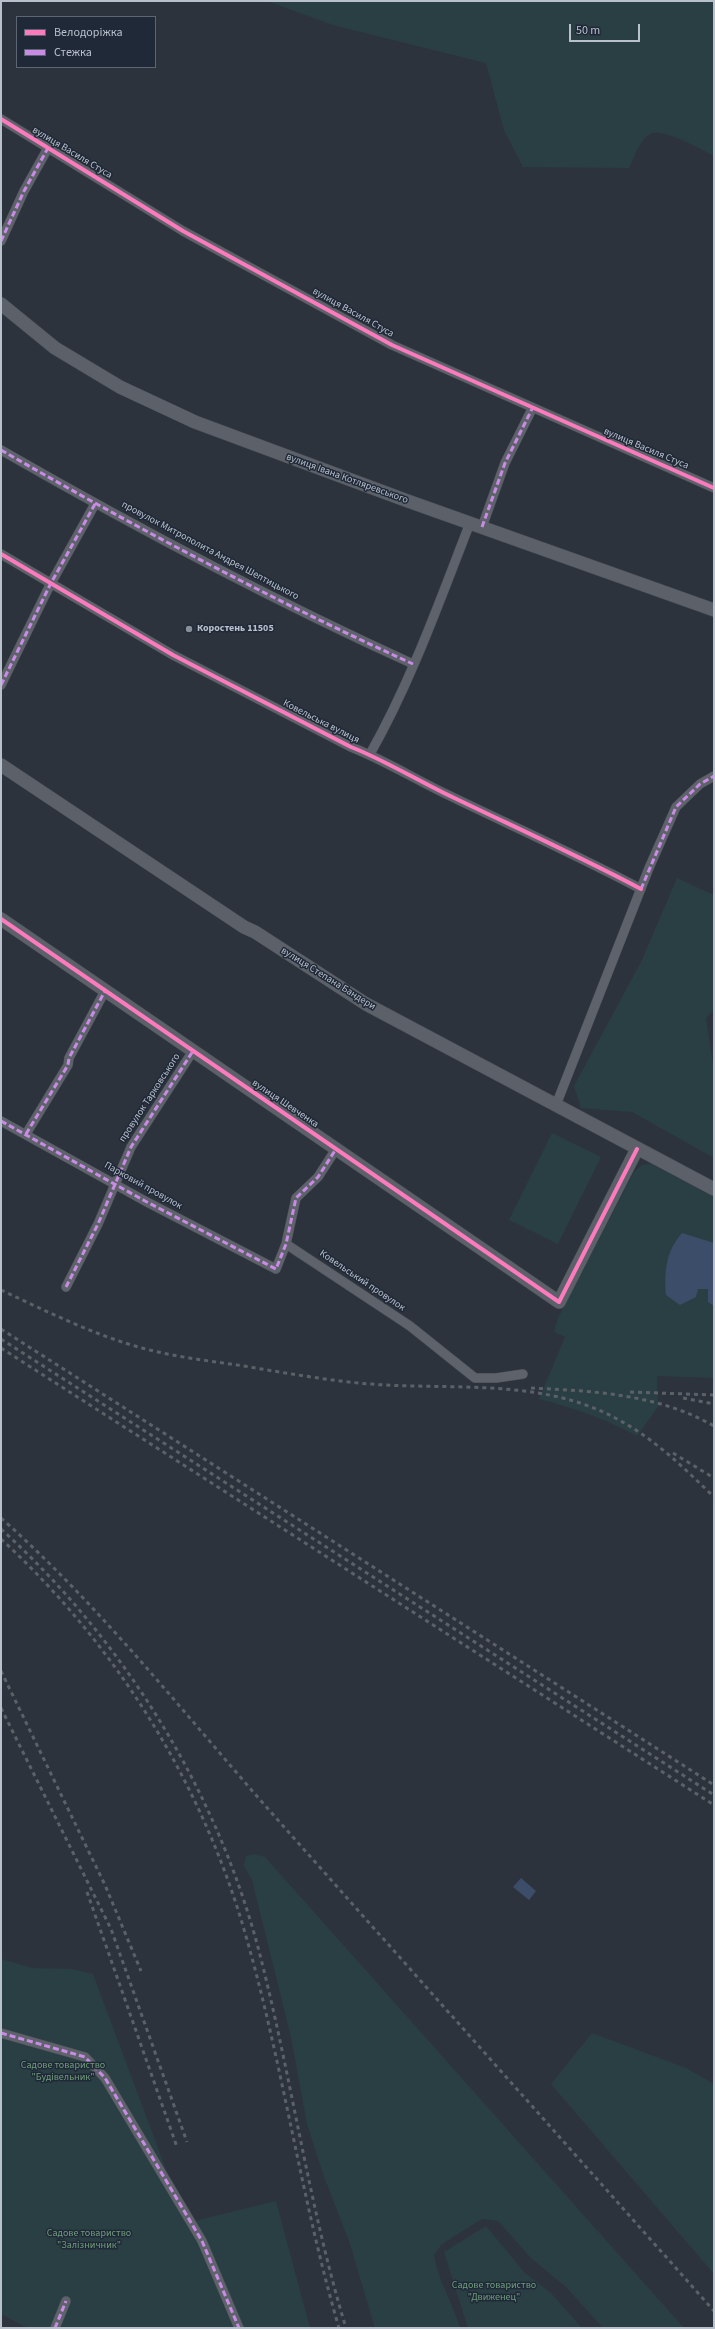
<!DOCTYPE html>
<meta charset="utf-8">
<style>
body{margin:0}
#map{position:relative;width:715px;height:2329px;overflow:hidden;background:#2d333d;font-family:"Source Sans 3",sans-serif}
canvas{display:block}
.frame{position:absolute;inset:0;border:2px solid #b8c0cc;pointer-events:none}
.legend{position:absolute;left:16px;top:16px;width:140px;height:52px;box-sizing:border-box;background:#202938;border:1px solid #5d6573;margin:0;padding:5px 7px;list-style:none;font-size:12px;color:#b8c0cc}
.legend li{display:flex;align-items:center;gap:8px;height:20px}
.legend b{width:20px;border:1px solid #5d6573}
.scale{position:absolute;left:569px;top:24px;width:71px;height:18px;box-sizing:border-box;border:2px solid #b8c0cc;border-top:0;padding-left:5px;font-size:12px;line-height:14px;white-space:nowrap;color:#b8c0cc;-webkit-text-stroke:3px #202938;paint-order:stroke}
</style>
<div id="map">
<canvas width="715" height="2329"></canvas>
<div class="frame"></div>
<ul class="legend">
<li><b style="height:5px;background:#fd7abc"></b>Велодоріжка</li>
<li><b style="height:5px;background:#ca8be6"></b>Стежка</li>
</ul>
<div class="scale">50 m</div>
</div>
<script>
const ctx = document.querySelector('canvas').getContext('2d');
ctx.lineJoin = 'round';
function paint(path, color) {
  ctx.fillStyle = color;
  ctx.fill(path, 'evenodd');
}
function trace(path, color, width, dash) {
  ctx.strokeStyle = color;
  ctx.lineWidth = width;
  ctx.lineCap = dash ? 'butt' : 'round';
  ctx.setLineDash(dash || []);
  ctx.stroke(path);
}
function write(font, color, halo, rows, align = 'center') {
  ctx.font = font + ' "Source Sans 3",sans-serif';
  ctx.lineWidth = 3;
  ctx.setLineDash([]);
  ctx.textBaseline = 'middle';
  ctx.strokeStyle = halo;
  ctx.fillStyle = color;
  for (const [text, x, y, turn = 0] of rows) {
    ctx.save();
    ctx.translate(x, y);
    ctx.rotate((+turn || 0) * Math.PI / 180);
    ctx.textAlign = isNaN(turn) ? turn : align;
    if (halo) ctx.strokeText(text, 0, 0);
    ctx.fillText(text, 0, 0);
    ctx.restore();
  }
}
paint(new Path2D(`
 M267 1H714V156C703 150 662 127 650 134 639 141 634 158 629 168L523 167 504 130 486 63 333 25Z
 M677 878 714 895V1010L706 1018 714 1070V1158L632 1112 581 1108 574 1086 641 962Z
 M552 1133 601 1157 558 1244 509 1220Z
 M651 1164 714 1197V1378L657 1376 658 1407 637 1436C606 1419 574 1408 539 1399L565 1337 554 1332 558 1318 634 1172 642 1165Z
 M254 1854 265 1857 684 2328H603L566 2287 531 2258 498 2221 482 2219 442 2244 434 2255C438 2281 453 2303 460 2328H375L349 2241 323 2174 307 2124 291 2037 252 1880 244 1866 246 1856Z
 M1 1959 32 1968 72 1969 93 1974 186 2223 276 2201 310 2328H28L1 2314Z
 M592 2033 686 2068 714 2084V2274L551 2084Z
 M486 2226 525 2273 551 2293 582 2328H468L444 2252Z`), '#2a3f43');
paint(new Path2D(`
 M682 1233 714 1243V1306L708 1302V1289H698L696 1297 680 1305 666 1295C664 1272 666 1251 682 1233Z
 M521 1878 536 1891 529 1900 513 1887Z`), '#3b4d68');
const street = new Path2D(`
 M1 119 183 231 392 345 714 488
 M1 241 24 191 48 148
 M1 450C135 527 272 600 413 664
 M482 527 505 463 532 409
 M1 554 173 655 351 747C384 760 413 778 444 793 510 825 577 855 641 889
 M1 685 50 585 95 504
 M370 754C411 682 440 600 470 523
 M556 1105 649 868 676 807 700 784 714 776
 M1 1121 145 1201 276 1269 286 1244 296 1198 318 1177 336 1149
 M26 1134 68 1065 69 1058 105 991
 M286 1244 410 1326 475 1378H496L523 1374
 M66 1287 98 1224 131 1147 193 1051
 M1 2033 85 2057 105 2078 202 2241 239 2328
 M55 2328 66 2301`);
const secondary = new Path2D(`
 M1 304 55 348 120 387 195 422 405 500 714 610
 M1 765 244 927 255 932 366 1004 714 1189
 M1 919 559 1302 637 1149`);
trace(street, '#494e55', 10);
trace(secondary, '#494e55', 14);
trace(street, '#5e626a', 9);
trace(secondary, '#5c6169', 13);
trace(new Path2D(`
 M1 1290C46 1311 94 1335 142 1348 175 1357 210 1361 244 1366 279 1372 314 1378 349 1382 439 1393 537 1374 619 1420 656 1440 684 1468 714 1497
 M1 1329 714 1785
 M1 1339 714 1795
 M1 1348 714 1805
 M531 1388C593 1391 658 1394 714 1426
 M630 1392 714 1395
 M683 1398 714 1404
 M673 1453 714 1478
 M1 1518C100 1606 182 1711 269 1810 417 1977 566 2144 714 2311
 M1 1529C128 1644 223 1801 263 1967 293 2087 310 2210 346 2328
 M1 1539C114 1643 199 1778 243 1926 282 2058 300 2195 339 2328
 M1 1671 105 1885 141 1971
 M1 1708 111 1929 187 2142
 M87 1892 177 2147`), '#5c6168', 3, [4, 4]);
trace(new Path2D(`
 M1 241 24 191 48 148
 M1 450C135 527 272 600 413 664
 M482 527 505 463 532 409
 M1 685 50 585 95 504
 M641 889 676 807 700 784 714 776
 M1 1121 145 1201 276 1269 286 1244 296 1198 318 1177 336 1149
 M26 1134 68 1065 69 1058 105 991
 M66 1287 98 1224 131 1147 193 1051
 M1 2033 85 2057 105 2078 202 2241 239 2328
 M55 2328 66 2301`), '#ca8be6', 3, [6, 3]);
trace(new Path2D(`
 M1 119 183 231 392 345 714 488
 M1 554 173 655 351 747C384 760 413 778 444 793 510 825 577 855 641 889
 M1 919 559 1302 637 1149`), '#fd7abc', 4);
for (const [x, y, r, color] of [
 [189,629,4,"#878f9a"]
]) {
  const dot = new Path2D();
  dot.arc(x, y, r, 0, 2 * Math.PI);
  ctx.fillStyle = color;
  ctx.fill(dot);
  trace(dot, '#202938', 1.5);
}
write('10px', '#b8c0cc', '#202938', [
 ["вулиця Василя Стуса",72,153,31],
 ["вулиця Василя Стуса",353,313,29],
 ["вулиця Василя Стуса",646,449,23],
 ["вулиця Івана Котляревського",347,479,20],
 ["провулок Митрополита Андрея Шептицького",210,551,28],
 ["Ковельська вулиця",321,722,27],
 ["вулиця Степана Бандери",328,979,32],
 ["провулок Тарковського",150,1098,-57],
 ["вулиця Шевченка",285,1104,34],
 ["Парковий провулок",143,1186,29],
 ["Ковельський провулок",362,1281,34]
]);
write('bold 10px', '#b8c0cc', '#202938', [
 ["Коростень 11505",197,629]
], 'left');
write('10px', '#6f9d7a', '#202938', [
 ["Садове товариство",63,2066],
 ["\"Будівельник\"",63,2078],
 ["Садове товариство",89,2234],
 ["\"Залізничник\"",89,2246],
 ["Садове товариство",494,2286],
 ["\"Движенец\"",494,2298]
]);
</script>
